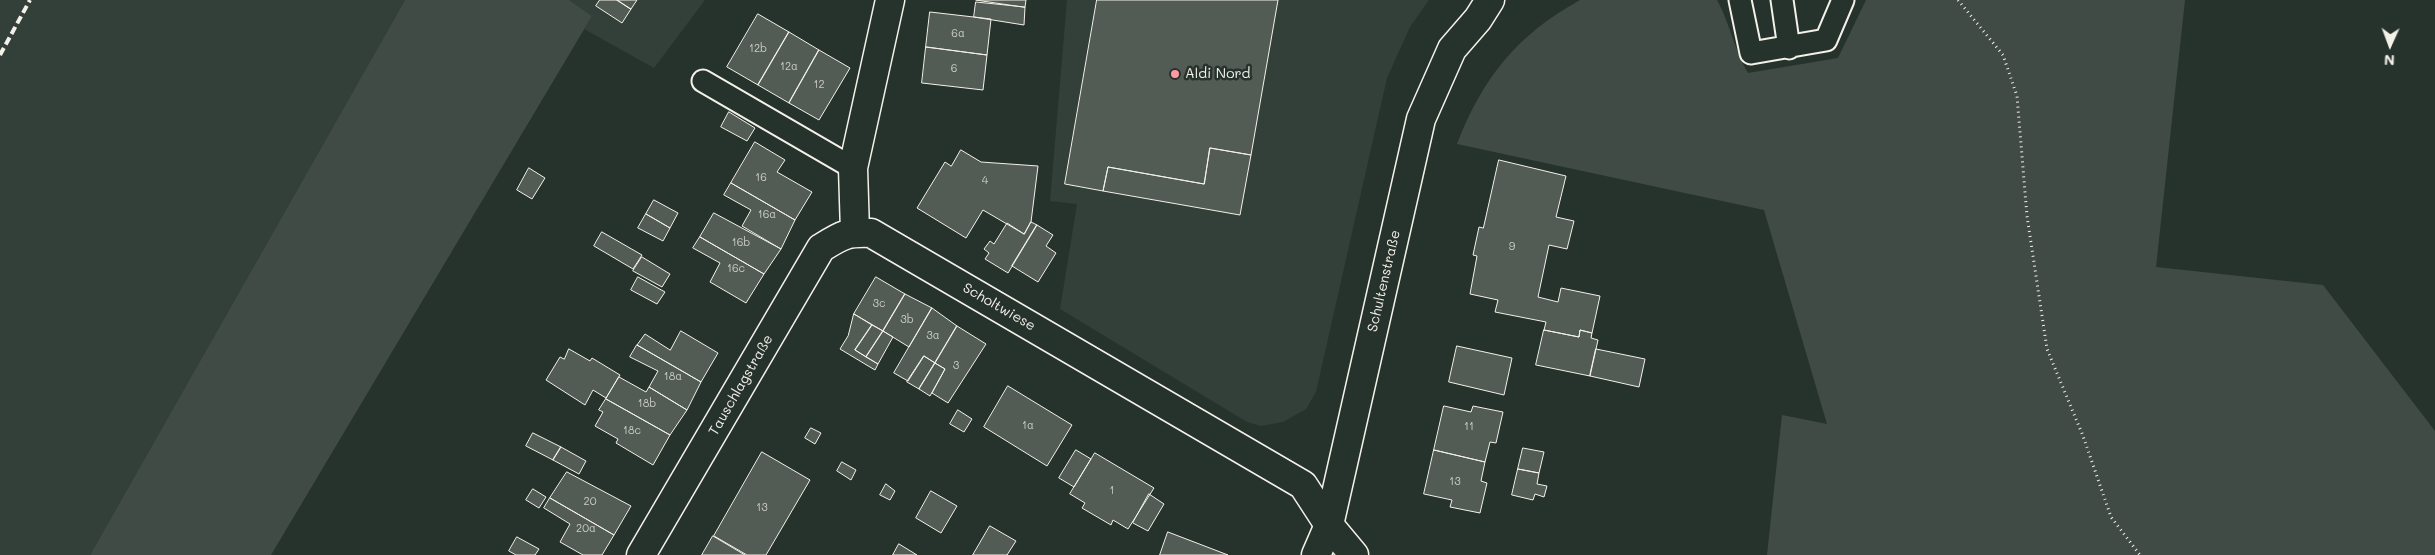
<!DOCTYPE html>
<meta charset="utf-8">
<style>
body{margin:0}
#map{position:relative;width:2435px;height:555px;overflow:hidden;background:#26332d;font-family:Mali,sans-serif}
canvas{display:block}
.north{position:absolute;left:2365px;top:20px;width:50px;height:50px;-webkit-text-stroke:4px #26332d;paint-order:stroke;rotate:182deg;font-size:14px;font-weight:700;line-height:20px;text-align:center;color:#f4f1e8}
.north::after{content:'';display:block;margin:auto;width:18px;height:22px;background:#f4f1e8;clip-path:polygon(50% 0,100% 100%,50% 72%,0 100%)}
</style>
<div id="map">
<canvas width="2435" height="555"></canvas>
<div class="north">N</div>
</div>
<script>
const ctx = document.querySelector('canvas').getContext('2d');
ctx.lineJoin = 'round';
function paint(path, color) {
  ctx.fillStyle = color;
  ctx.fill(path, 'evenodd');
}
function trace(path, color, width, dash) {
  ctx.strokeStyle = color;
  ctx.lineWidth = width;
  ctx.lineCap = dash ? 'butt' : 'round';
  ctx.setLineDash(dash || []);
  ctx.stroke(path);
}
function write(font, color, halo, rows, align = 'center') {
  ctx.font = font + ' Mali,sans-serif';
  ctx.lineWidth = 5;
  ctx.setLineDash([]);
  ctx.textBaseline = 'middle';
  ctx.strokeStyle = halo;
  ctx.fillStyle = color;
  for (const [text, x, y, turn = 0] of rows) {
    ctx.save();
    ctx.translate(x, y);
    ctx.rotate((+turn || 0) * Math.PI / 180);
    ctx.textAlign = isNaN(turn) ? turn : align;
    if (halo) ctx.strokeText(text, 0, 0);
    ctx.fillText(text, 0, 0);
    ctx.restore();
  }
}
paint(new Path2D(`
 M0 0H405L90 555H0Z
 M569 0H705L654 68 584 29 592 16Z
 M1067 0H1429L1410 27 1387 78 1316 392 1306 409 1283 422 1261 426 1247 422 1060 309 1077 204 1050 201Z`), '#333f39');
paint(new Path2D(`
 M405 0H569L592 16 271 555H90Z
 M1580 0H1717C1730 23 1734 50 1748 73L1838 58 1866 0H2185L2156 267 2323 285 2435 431V555H1767L1782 415 1827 424 1764 210 1457 144C1483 77 1517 35 1580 0Z`), '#414b45');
const building = new Path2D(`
 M600 0H617L631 9 622 23 596 6Z
 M617 0H637L631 9Z
 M976 0H1026L1025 7Z
 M1097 0H1278L1251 155 1210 148 1204 184 1108 167 1103 191 1065 184Z
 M976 2 1025 7 1024 25 974 17Z
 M930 12 991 19 987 55 926 47Z
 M758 14 789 32 758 85 727 67Z
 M789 32 819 50 789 103 758 85Z
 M926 47 987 55 983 90 922 83Z
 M819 50 850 68 819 120 789 103Z
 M729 112 755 128 747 141 721 127Z
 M755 142 785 160 777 172 812 192 795 220 731 183Z
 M1210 148 1251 155 1240 215 1103 191 1108 167 1204 184Z
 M961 150 981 162 1038 166 1031 222 1024 234 983 210 966 238 917 208 945 162 951 166Z
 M1499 160 1566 176 1556 217 1574 221 1567 249 1549 245 1538 297 1558 302 1561 288 1600 296 1592 333 1580 330 1579 337 1544 330 1546 322 1495 312 1498 300 1470 294 1477 256 1473 255 1479 227 1483 228Z
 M529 168 545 178 532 199 517 190Z
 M731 183 795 220 781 249 742 226 751 210 724 195Z
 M654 200 678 213 670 228 646 214Z
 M714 213 781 249 764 274 700 237Z
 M646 214 670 228 663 241 638 228Z
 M1031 222 1037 225 1008 273 985 259 989 253 984 249 990 241 994 244 1007 223 1024 234Z
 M1037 225 1053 235 1046 246 1056 253 1038 282 1012 266Z
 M602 232 642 255 633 269 594 246Z
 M700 237 764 274 746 303 710 282 720 263 693 248Z
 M642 257 670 274 662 287 633 271Z
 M638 277 665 292 657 304 631 290Z
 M876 277 905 294 883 331 854 314Z
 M905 294 932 308 909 347 883 331Z
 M932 308 957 326 935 363 924 356 908 381 894 373Z
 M854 314 872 325 855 350 878 364 875 370 840 349 848 336Z
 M872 325 883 331 866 357 855 350Z
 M957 326 986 344 948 403 932 393 945 369 935 363Z
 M1544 330 1579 337 1580 330 1592 333 1591 338 1598 340 1590 376 1536 365Z
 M681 331 718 353 701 382 637 345 645 334 670 350Z
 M883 331 893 337 878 364 866 357Z
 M637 345 701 382 687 410 649 387 658 371 630 357Z
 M1457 346 1512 358 1504 395 1449 382Z
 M569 349 590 361 592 358 620 375 606 398 593 390 585 405 546 380 560 357 564 359Z
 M1596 349 1645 359 1639 387 1590 376Z
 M924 356 935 363 919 389 907 382Z
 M935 363 945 369 930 396 919 389Z
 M619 377 646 392 649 387 687 410 670 435 606 399Z
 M1008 386 1072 425 1047 466 984 427Z
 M606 399 670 435 653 465 616 443 618 439 595 426 603 412 599 410Z
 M1444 406 1471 412 1473 406 1503 412 1496 443 1490 442 1485 462 1434 450Z
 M958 410 972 419 964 432 950 424Z
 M811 428 821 433 815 444 805 438Z
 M533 433 561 447 553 460 526 446Z
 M561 447 586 461 579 474 553 460Z
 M1523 448 1544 452 1539 473 1518 469Z
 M1076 450 1091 459 1074 487 1059 478Z
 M1434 450 1485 462 1481 481 1487 483 1480 513 1450 507 1452 500 1424 494Z
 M762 452 810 480 766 555H747L714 536Z
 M1095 453 1154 488 1128 529 1113 520 1111 525 1082 508 1085 503 1070 494Z
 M842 462 856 470 851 480 837 471Z
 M1518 469 1539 473 1537 484 1547 486 1544 497 1535 494 1533 500 1512 495Z
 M567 472 631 506 614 535 550 498Z
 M886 484 895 491 890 500 880 495Z
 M533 489 546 497 539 508 526 500Z
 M931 491 957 506 941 533 916 518Z
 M1149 494 1164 504 1148 531 1133 523Z
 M550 498 614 535 602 555H583L560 542 570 524 544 508Z
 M990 526 1016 541 1007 555H973Z
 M1168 532 1228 555H1160Z
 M713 536 745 555H702Z
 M517 537 539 549 535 555H516L509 551Z
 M899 544 917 555H893Z`);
paint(building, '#525c55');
trace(building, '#f4f1e8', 1);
const lane = new Path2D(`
 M1740 0 1751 53 1826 40 1843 0
 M1782 0 1789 48
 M703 81 853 168`);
const street = new Path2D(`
 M855 232 853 168 890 0
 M641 555 821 248C842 235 846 232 871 233L1303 485 1329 525 1354 555`);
const secondary = new Path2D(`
 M1316 555 1329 525 1421 119 1452 49 1478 19 1490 0`);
trace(lane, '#f4f1e8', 25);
trace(street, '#f4f1e8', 31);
trace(secondary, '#f4f1e8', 31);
trace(new Path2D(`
 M1958 0 2003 55 2017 96 2027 216 2047 349 2083 436 2111 517 2140 555`), '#f4f1e8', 3, [1, 4]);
trace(lane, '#26332d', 21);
trace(street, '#26332d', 28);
trace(secondary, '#26332d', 28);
trace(new Path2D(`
 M0 55 30 0`), '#f4f1e8', 4, [8, 4]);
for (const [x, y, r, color] of [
 [1175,74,5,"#ff9aa2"]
]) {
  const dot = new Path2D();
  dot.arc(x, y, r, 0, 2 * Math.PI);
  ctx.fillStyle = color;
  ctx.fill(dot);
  trace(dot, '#26332d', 2);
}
write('11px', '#ccccc3', null, [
 ["6a",958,34],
 ["12b",758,49],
 ["12a",789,67],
 ["6",954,69],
 ["12",819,85],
 ["16",761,178],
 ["4",985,181],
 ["16a",767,215],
 ["16b",741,243],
 ["9",1512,247],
 ["16c",736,269],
 ["3c",879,304],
 ["3b",907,320],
 ["3a",933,336],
 ["3",956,366],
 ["18a",673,377],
 ["18b",647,404],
 ["1a",1028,426],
 ["11",1469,427],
 ["18c",632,431],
 ["13",1455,482],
 ["1",1112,491],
 ["20",590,502],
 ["13",762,508],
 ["20a",586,529]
]);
write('14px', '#f4f1e8', '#26332d', [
 ["Aldi Nord",1185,74]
], 'left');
write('14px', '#f4f1e8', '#26332d', [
 ["Schultenstraße",1384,281,-77],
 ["Scholtwiese",999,307,30],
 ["Tauschlagstraße",741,385,-60]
]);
</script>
